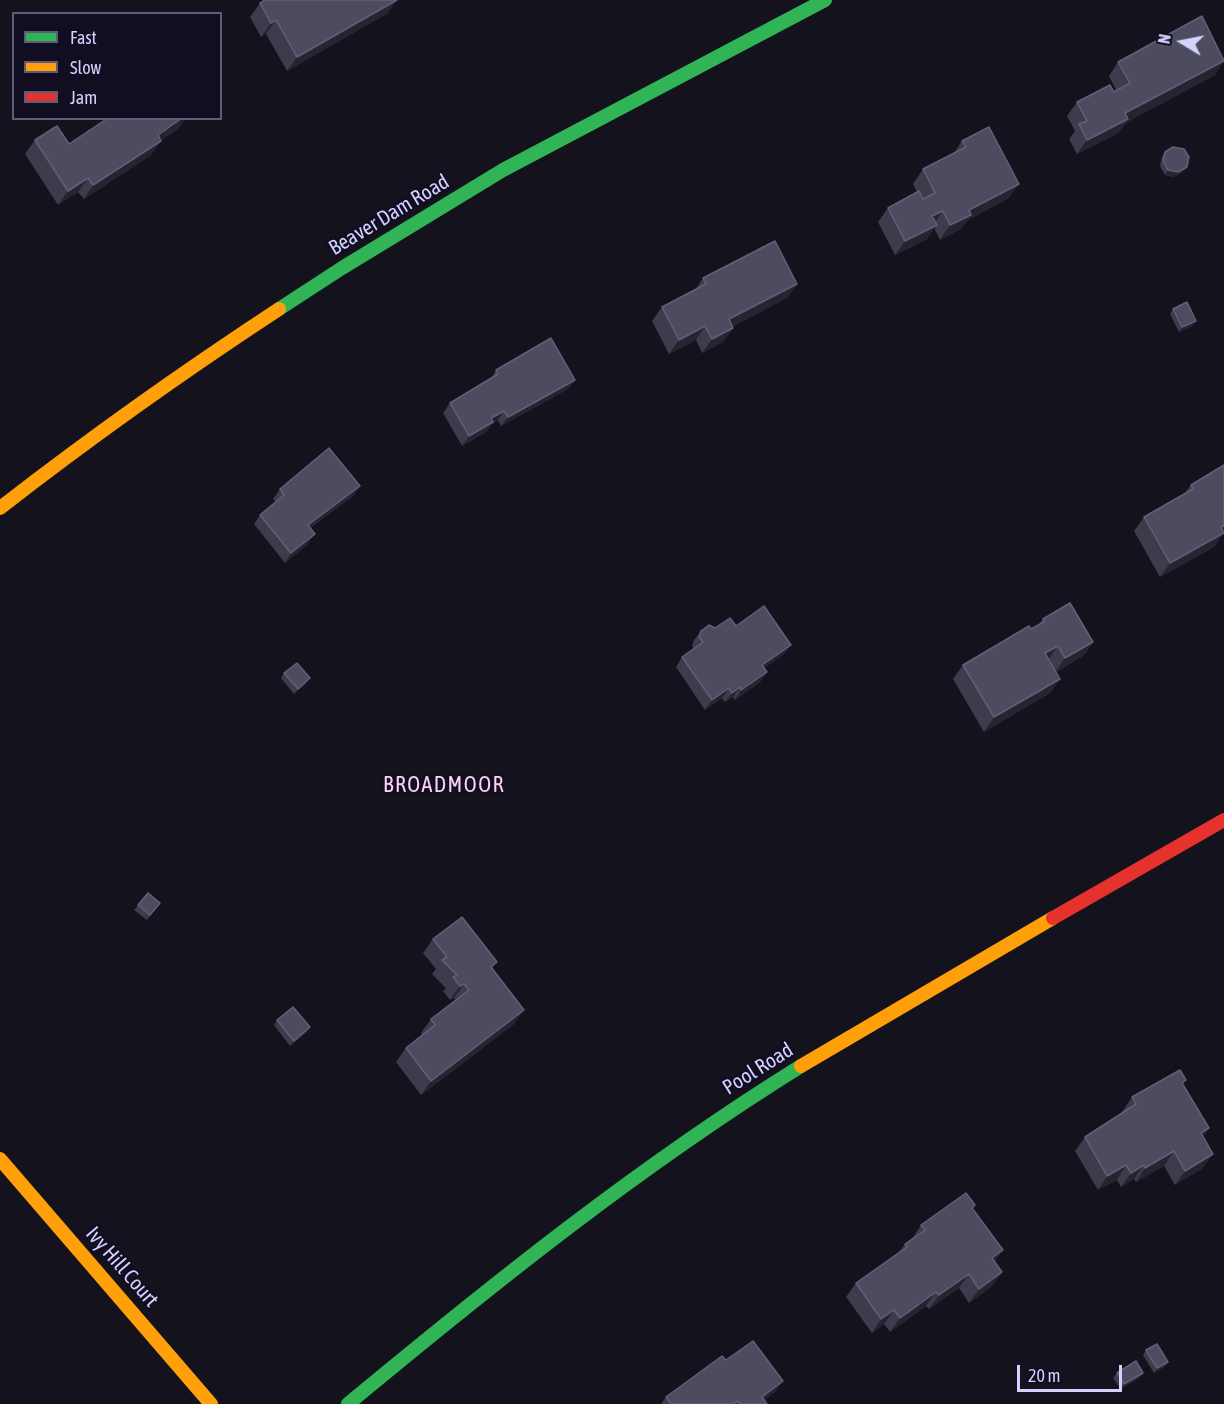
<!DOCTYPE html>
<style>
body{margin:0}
#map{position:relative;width:1224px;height:1404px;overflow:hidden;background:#14121d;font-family:"Asap Condensed",sans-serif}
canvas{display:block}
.legend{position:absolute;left:12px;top:12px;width:210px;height:108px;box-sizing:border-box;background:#110e22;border:2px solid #5f5c7a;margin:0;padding:8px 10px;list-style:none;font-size:18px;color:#d3d1fd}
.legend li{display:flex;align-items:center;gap:12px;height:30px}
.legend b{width:30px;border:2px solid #5f5c7a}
.north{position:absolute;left:1152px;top:12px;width:60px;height:60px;-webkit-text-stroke:4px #110e22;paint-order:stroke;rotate:280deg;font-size:16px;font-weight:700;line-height:24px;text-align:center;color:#d3d1fd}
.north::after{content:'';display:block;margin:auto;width:21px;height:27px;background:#d3d1fd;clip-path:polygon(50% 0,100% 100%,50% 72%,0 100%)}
.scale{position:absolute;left:1017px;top:1365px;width:105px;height:27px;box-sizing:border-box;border:3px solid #d3d1fd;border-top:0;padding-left:8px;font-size:18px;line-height:21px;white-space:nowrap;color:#d3d1fd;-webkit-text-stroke:4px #110e22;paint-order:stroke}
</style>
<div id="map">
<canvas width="1224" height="1404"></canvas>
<ul class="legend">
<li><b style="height:8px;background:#30b455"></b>Fast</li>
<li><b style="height:8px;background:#ff9f0a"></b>Slow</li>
<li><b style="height:8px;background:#e5322d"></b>Jam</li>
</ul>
<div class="north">N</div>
<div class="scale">20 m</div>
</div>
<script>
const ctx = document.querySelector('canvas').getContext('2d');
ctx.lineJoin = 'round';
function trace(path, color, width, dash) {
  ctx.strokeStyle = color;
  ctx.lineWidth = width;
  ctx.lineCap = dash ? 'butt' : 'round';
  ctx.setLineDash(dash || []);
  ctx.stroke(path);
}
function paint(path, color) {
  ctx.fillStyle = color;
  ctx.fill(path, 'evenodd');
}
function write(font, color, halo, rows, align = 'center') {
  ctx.font = font + ' "Asap Condensed",sans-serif';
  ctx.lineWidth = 5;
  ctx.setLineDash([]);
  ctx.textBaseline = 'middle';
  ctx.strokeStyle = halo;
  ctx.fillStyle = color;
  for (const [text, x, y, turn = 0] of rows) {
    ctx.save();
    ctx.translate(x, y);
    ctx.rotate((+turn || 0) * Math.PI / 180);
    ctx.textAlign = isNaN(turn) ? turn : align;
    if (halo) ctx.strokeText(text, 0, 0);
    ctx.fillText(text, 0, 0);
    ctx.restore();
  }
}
trace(new Path2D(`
 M279 309 342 268 503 170 825 0
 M348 1404C494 1283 640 1166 801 1066`), '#30b455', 14);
trace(new Path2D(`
 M0 508C90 438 183 372 279 309
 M801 1066 1053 918
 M0 1159 211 1404`), '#ff9f0a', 14);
trace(new Path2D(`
 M1053 918 1224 820`), '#e5322d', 14);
paint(new Path2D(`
 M260 3 388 13 287 71 266 34 261 37 250 17Z
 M1118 62 1215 75 1127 122 1118 133 1077 154 1069 139 1075 131 1067 116 1077 102 1116 90 1109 76Z
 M108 118H185L178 129 161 140 151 155 84 199 78 192 58 205 25 154 35 140 69 144Z
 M962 141 1009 198 968 220 961 229 940 240 934 228 927 239 895 255 878 222 888 208 917 192 913 184 923 169 954 153Z
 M1165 152 1183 172 1174 177 1165 175 1160 166 1162 157Z
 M703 278 797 284 787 298 733 326V328L723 342 702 353 696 340 669 354 652 321 662 307 695 290Z
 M1173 309 1192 326 1179 332 1170 314Z
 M496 370 575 380 568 389 501 426 498 420 492 424 486 432 462 446 443 413 450 403 490 380Z
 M1224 465V534L1222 535 1214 547 1160 577 1134 531 1144 517 1184 494 1191 485Z
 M360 486 353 496 310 528 308 544 285 563 254 524 260 515 276 502 273 499 280 489Z
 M1043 619 1093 642 1083 656 1056 672 1060 679 1050 693 984 732 953 679 963 665 1038 625Z
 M736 626 784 654 764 668 767 672 760 682 735 700 733 697 725 702 722 698 705 710 676 667 682 657 694 649 692 646 694 640 701 631 715 628Z
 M284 673 310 678 306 683 294 694 281 678Z
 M160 903 147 920 134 910 138 905Z
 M433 939 497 962 492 968 514 1024 421 1095 396 1062 406 1048 422 1035 421 1033 431 1019 456 1000 454 998 450 1000 443 991 446 988 432 974 436 969 423 953Z
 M277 1020 310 1027 307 1032 290 1046 274 1025Z
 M1183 1084 1209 1128 1203 1137V1168L1175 1185 1164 1166 1136 1182 1134 1179 1121 1187 1117 1180 1098 1190 1075 1151 1085 1137 1123 1112H1122L1132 1097Z
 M972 1208 994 1262 1002 1272 992 1286 969 1303 959 1288 929 1309 926 1306 890 1332 884 1324 872 1333 846 1297 856 1283 899 1252 905 1244 912 1239 921 1225Z
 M1146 1350 1168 1362 1164 1367 1154 1373 1143 1355Z
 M726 1360 776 1391 764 1400 767 1404H661L666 1397Z
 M1117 1373H1143L1139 1378 1121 1389 1113 1378Z`), '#3d3b4c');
paint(new Path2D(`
 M397 0 388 13 287 71 297 57Z
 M276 20 266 34 261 37 271 23Z
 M1224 61 1215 75 1127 122 1118 133 1077 154 1087 140 1125 113Z
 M182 118H185L178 129 148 149 158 135Z
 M161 141 151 155 84 199 93 185Z
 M1187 167 1183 172 1174 177 1165 175 1168 170Z
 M88 178 78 192 58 205 68 191Z
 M1019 184 1009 198 968 220 961 229 940 240 950 225 969 210Z
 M943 211 933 225 932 216Z
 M937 225 927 239 895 255 905 241Z
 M797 284 787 298 719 333 729 319Z
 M1196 321 1192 326 1179 332 1182 327Z
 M705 326 696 340 669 354 679 340Z
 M733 328 723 342 702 353 712 339Z
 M575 380 568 389 501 426 508 417Z
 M504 411 498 420 492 424 486 432 462 446 469 436 491 418Z
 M360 486 353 496 301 534 308 525Z
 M1224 526V534L1222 535 1214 547 1160 577 1170 563Z
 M315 534 308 544 285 563 291 553Z
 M1093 642 1083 656 1055 672 1065 658Z
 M791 645 784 654 755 675 762 665Z
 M1058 646 1048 660 1045 653Z
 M767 672 760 682 735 700 741 690Z
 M310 678 306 683 294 694 298 689Z
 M1060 679 1050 693 984 732 994 717Z
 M740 687 733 697 725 702 732 693Z
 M729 688 722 698 705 710 712 700Z
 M464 984 454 998 450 1000 460 986Z
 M524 1010 514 1024 421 1095 431 1081Z
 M310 1027 307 1032 290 1046 294 1041Z
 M1209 1128 1199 1143 1201 1133Z
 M1174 1151 1164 1166 1136 1182 1145 1168Z
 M1213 1154 1203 1168 1175 1185 1185 1171Z
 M1126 1165 1117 1180 1098 1190 1107 1176Z
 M1144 1165 1134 1179 1121 1187 1131 1173Z
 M1003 1250 993 1265 992 1258Z
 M1002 1272 992 1286 969 1303 979 1289Z
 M969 1274 959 1288 929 1309 939 1295Z
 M936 1292 926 1306 890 1332 900 1318Z
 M894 1310 884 1324 872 1333 881 1319Z
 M1168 1362 1164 1367 1154 1373 1157 1368Z
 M1143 1373 1139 1378 1121 1389 1124 1384Z
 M783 1381 776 1391 759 1404 762 1397Z`), '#262431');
const building = new Path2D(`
 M265 0H397L297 57 276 20 271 23 260 3Z
 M1202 16 1224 61 1125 113 1128 119 1087 140 1079 124 1087 121 1077 102 1110 85 1114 92 1130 83 1118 62Z
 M108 118H182L158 135 161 141 93 185 88 178 68 191 35 140 57 126 69 144Z
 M989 127 1019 184 969 210 971 215 950 225 943 211 932 216 937 225 905 241 888 208 919 191 923 199 935 193 923 169 966 147 962 141Z
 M1173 147 1184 149 1189 157 1187 167 1178 172 1168 170 1163 161 1165 152Z
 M775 241 797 284 729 319 733 328 712 339 705 326 679 340 662 307 706 284 703 278Z
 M1187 302 1196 321 1182 327 1173 309Z
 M551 338 575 380 508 417 504 411 491 418 493 422 469 436 450 403 498 374 496 370Z
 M329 448 360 486 308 525 315 534 291 553 260 515 284 495 280 489Z
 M1224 465V526L1221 527 1224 533 1170 563 1144 517 1193 489 1191 485Z
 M1070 603 1093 642 1065 658 1058 646 1045 653 1060 679 994 717 963 665 1029 626 1031 629 1044 622 1043 619Z
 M764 606 791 645 762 665 767 672 741 690 740 687 732 693 729 688 712 700 682 657 703 642 699 637 701 631 709 625 715 628 730 618 736 626Z
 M297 663 310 678 298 689 284 673Z
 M148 893 160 903 150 915 138 905Z
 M462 917 497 962 491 967 524 1010 431 1081 406 1048 435 1025 431 1019 469 990 464 984 460 986 453 977 457 975 442 960 447 957 433 939Z
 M293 1007 310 1027 294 1041 277 1020Z
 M1180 1070 1186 1080 1182 1083 1209 1128 1201 1133 1213 1154 1185 1171 1174 1151 1145 1168 1144 1165 1131 1173 1126 1165 1107 1176 1085 1137 1136 1104 1132 1097Z
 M966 1193 975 1205 972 1208 1003 1250 992 1258 1002 1272 979 1289 969 1274 939 1295 936 1292 900 1318 894 1310 881 1319 856 1283 907 1247 905 1244 925 1230 921 1225Z
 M753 1341 783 1381 762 1397 767 1404H740L737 1401 733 1404H671L666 1397 722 1356 726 1360Z
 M1157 1344 1168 1362 1157 1368 1146 1350Z
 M1136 1361 1143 1373 1124 1384 1117 1373Z`);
paint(building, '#4d4b5f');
trace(building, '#626078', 1.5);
write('21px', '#d3d1fd', '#110e22', [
 ["Beaver Dam Road",389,215,-31],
 ["Pool Road",758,1069,-32],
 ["Ivy Hill Court",122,1267,49]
]);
ctx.letterSpacing = '1.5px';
write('22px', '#fdd3f1', '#110e22', [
 ["BROADMOOR",444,785]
]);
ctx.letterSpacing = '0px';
</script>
